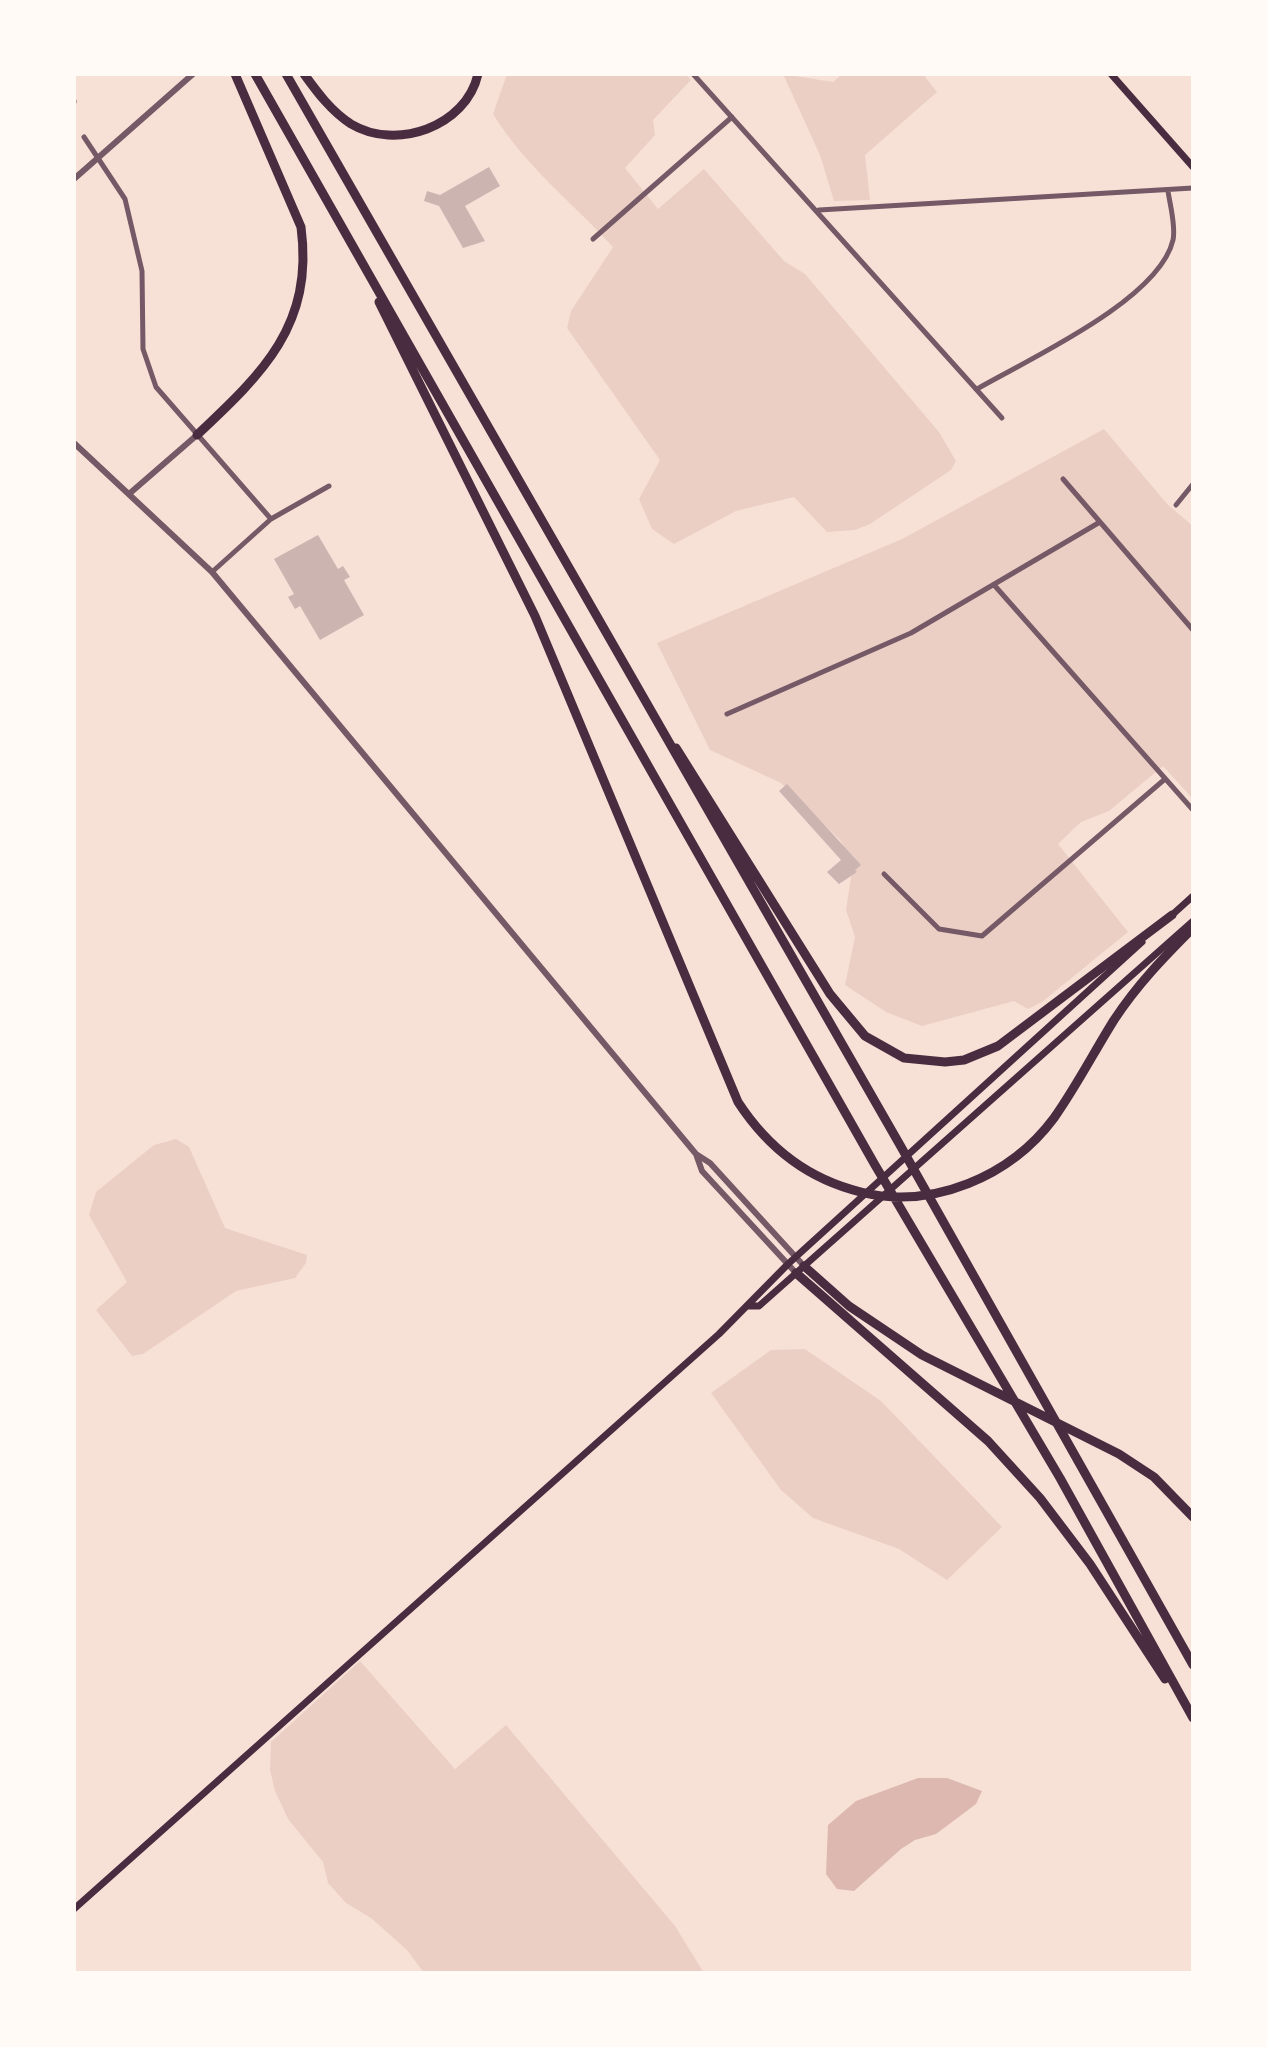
<!DOCTYPE html>
<style>
body{margin:0}
#map{position:relative;width:1267px;height:2047px;overflow:hidden;background:#f7e1d7;font-family:"IBM Plex Sans",sans-serif}
canvas{display:block}
.frame{position:absolute;inset:0;border:76px solid #fffaf5;pointer-events:none}
</style>
<div id="map">
<canvas width="1267" height="2047"></canvas>
<div class="frame"></div>
</div>
<script>
const ctx = document.querySelector('canvas').getContext('2d');
ctx.lineJoin = 'round';
function paint(path, color) {
  ctx.fillStyle = color;
  ctx.fill(path, 'evenodd');
}
function trace(path, color, width, dash) {
  ctx.strokeStyle = color;
  ctx.lineWidth = width;
  ctx.lineCap = dash ? 'butt' : 'round';
  ctx.setLineDash(dash || []);
  ctx.stroke(path);
}
paint(new Path2D(`
 M507 74H686L691 80 653 120 655 135 625 168 658 209 704 169 784 261 805 274 939 432 956 461 951 470 870 524 855 530 827 532 794 497 736 511 674 544 652 529 639 499 660 460 567 328 571 311 613 247C572 202 525 166 493 114Z
 M783 74 833 82 842 74H923L937 92 865 155 870 200 834 201 820 155Z
 M1104 429 1168 505 1193 526V799L1163 766 1109 811 1081 822 1058 844 1128 932 1042 1002 1028 1009 1014 1001 922 1026 886 1012 845 985 855 937 846 910 853 864 840 840 781 783 710 750 657 643 902 539Z
 M176 1139 189 1147 225 1228 307 1255 306 1263 295 1278 236 1291 143 1354 132 1356 96 1310 127 1282 89 1215 96 1192 154 1145Z
 M805 1349 881 1401 1002 1527 947 1580 899 1549 813 1518 781 1490 711 1393 771 1350Z
 M360 1661 455 1769 506 1725 675 1926 704 1973H424L407 1950 371 1918 346 1903 328 1883 323 1862 288 1819 275 1791 270 1770 271 1742Z`), '#ebcfc5');
paint(new Path2D(`
 M918 1778H947L982 1791 976 1804 936 1834 915 1840 901 1849 854 1891 837 1889 826 1874 828 1825 856 1801Z`), '#dcb8b0');
paint(new Path2D(`
 M489 167 500 186 465 206 485 241 463 248 439 206 424 201 427 191 440 195Z
 M318 535 338 569 343 566 350 577 344 580 364 615 320 640 300 606 295 609 288 597 294 594 274 559Z
 M787 784 861 865 855 870 857 872 839 884 827 872 841 860 779 791Z`), '#ccb4b1');
trace(new Path2D(`
 M693 74 1002 418
 M74 101V102
 M84 137 125 199 142 271 143 349 156 387 271 519
 M819 210 1193 188
 M593 239 732 117
 M977 389C1029 359 1159 300 1173 240 1176 226 1170 205 1168 191
 M1063 479 1193 630
 M1176 505 1193 484
 M212 572 271 519 329 486
 M995 586 1193 810
 M727 714 911 633 1100 522
 M884 874 939 929 982 936 1165 779`), '#755966', 5);
trace(new Path2D(`
 M74 179 193 74
 M74 443 212 572 696 1154 710 1163 804 1266
 M129 494 197 435
 M696 1154 702 1171 796 1273`), '#755966', 6);
trace(new Path2D(`
 M1111 74 1193 167
 M749 1306H759L1193 921
 M74 1909 719 1334 788 1264 1142 942`), '#4a2c40', 7);
trace(new Path2D(`
 M1172 915 1193 896`), '#4a2c40', 7);
trace(new Path2D(`
 M255 74 875 1165 1060 1478 1193 1718
 M286 74 900 1145 1193 1665
 M304 74C317 92 331 111 351 124 396 151 466 127 478 74
 M379 302 535 616 738 1102C768 1148 807 1179 861 1192 933 1210 1011 1176 1054 1118 1076 1087 1094 1052 1114 1020 1137 985 1164 957 1193 928
 M197 435C263 373 314 325 301 227L235 74
 M676 748 830 994 865 1036 904 1058 945 1062 964 1060 998 1046 1172 915
 M804 1266 849 1306 922 1355 1119 1454 1154 1477 1193 1517
 M796 1273 988 1441 1040 1498 1090 1564 1165 1679`), '#4a2c40', 9);
</script>
